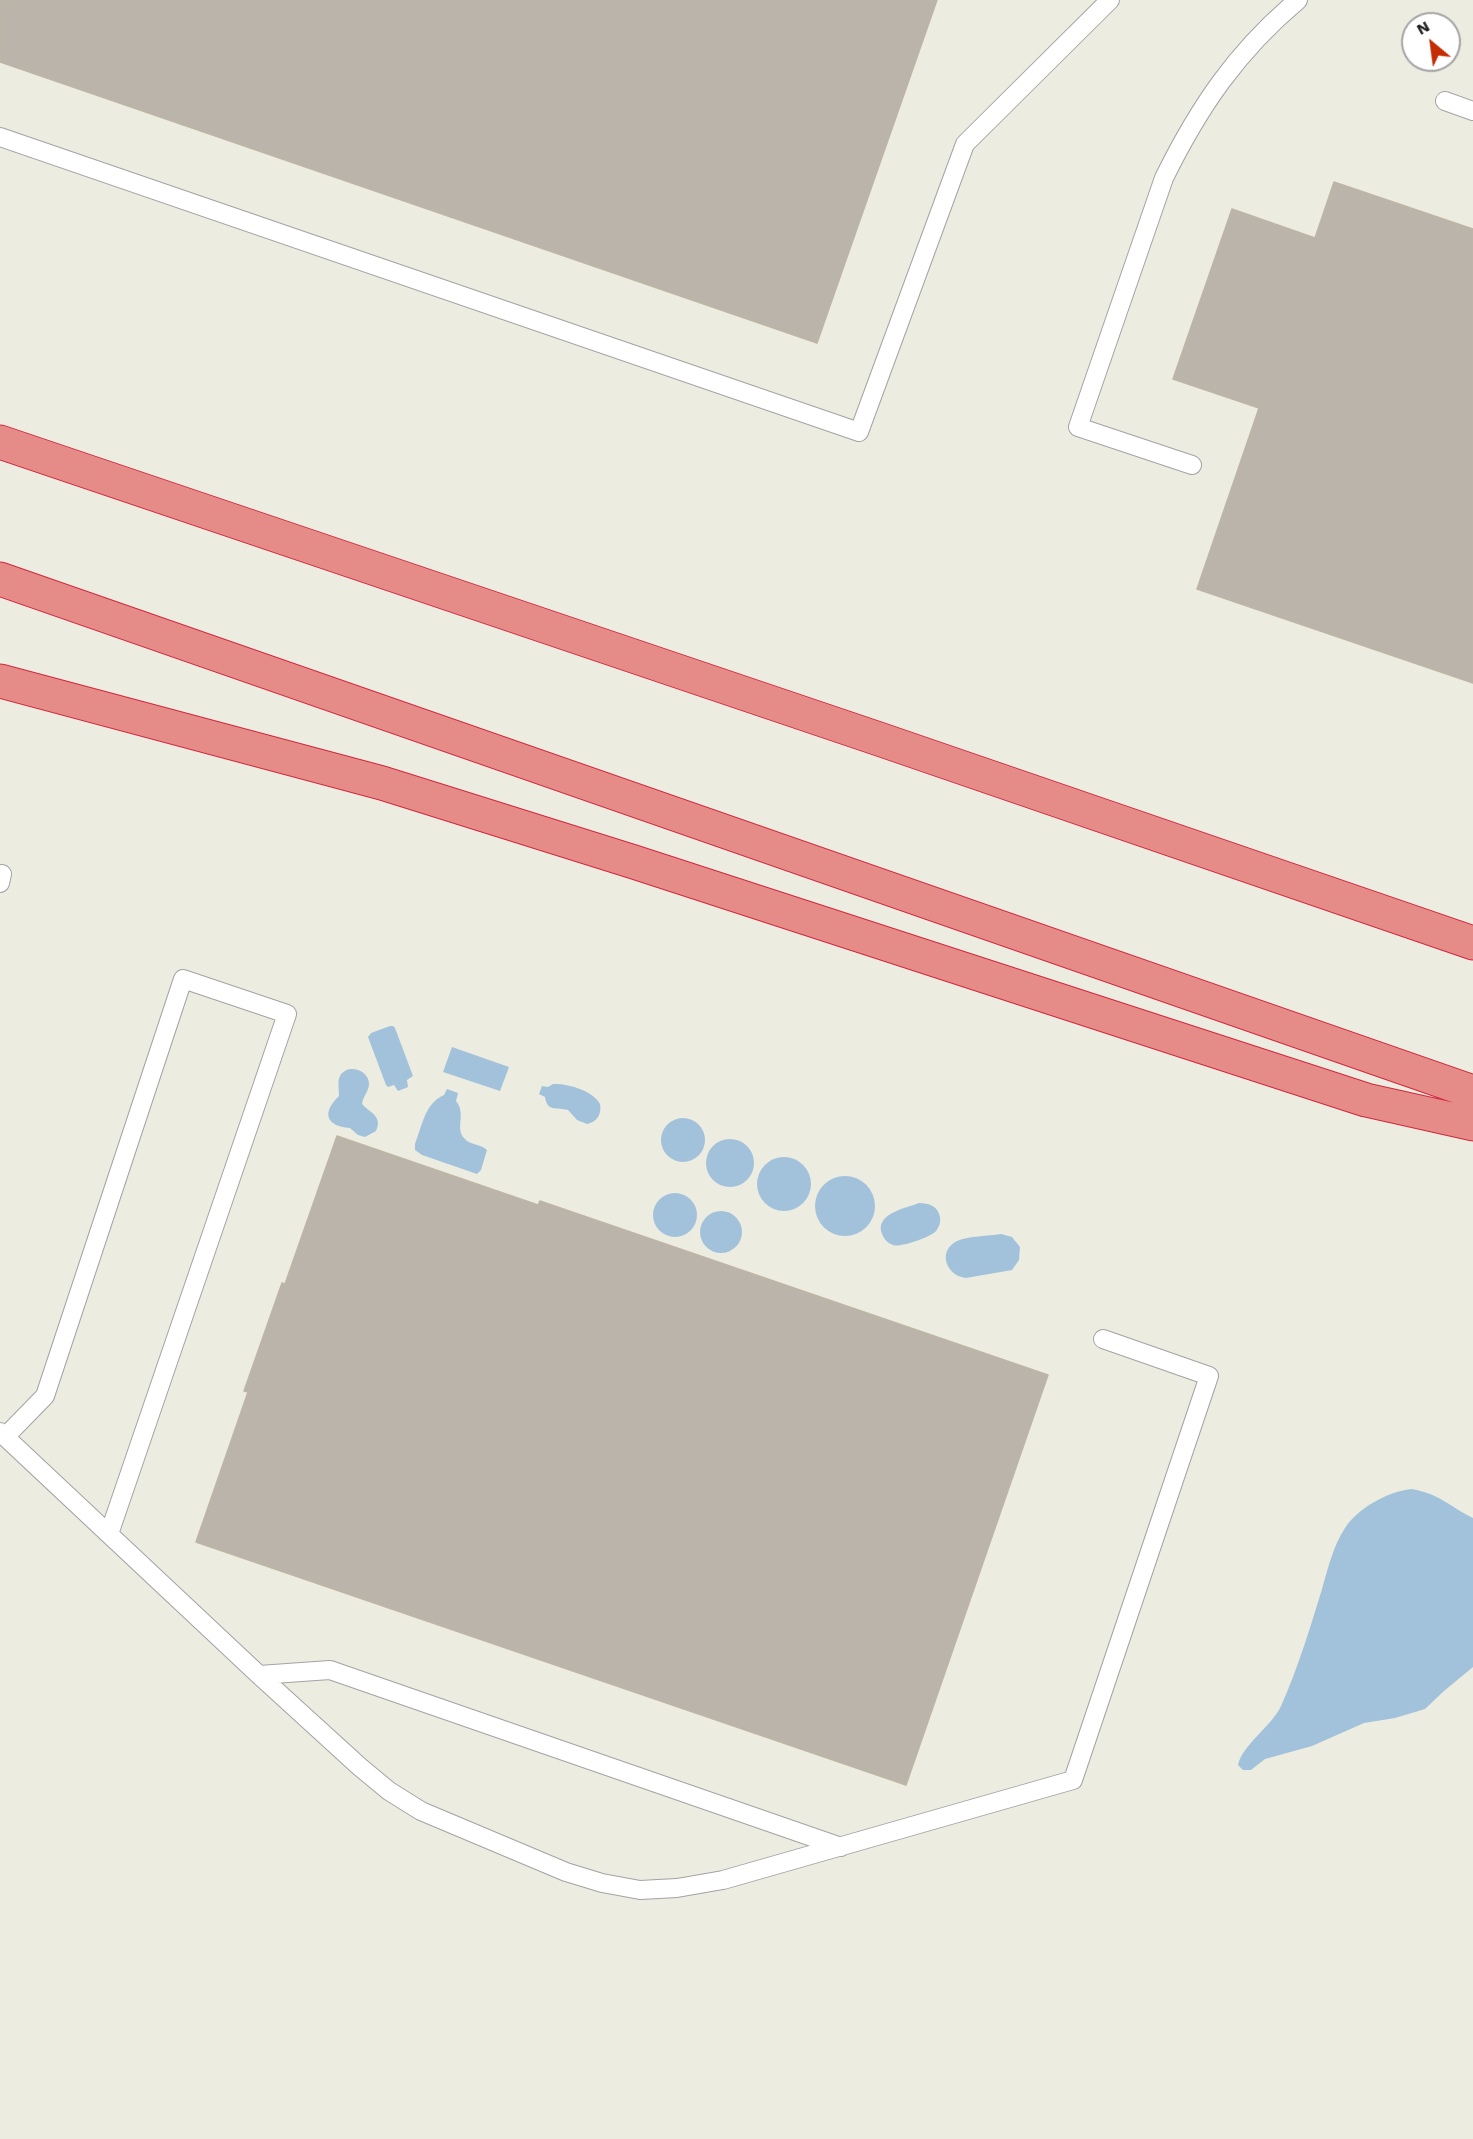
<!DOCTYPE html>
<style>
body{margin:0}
#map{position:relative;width:1473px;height:2139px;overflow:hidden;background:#edece1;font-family:"Work Sans",sans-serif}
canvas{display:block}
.north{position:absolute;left:1401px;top:12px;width:60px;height:60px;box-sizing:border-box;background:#fff;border:2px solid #a4a4a4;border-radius:50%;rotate:331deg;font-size:16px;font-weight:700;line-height:24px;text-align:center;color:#1c1c1c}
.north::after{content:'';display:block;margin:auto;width:21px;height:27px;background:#c52c03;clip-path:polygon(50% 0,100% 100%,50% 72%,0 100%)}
</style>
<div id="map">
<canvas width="1473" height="2139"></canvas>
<div class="north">N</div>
</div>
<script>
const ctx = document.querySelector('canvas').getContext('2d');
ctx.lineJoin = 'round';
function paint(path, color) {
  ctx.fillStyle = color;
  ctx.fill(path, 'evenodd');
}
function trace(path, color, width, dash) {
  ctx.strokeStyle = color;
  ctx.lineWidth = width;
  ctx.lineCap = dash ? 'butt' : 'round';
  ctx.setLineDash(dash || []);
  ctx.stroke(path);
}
paint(new Path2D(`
 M390 1026H393L395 1028 413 1076 407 1080 408 1087 398 1091 394 1085 388 1087 386 1085 368 1037 371 1033Z
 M452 1047 509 1067 500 1091 443 1072Z
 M350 1069C359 1068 369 1074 369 1084 369 1091 363 1096 362 1104 370 1113 383 1116 376 1131L365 1137 358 1135 350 1128C325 1126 322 1112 339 1096 339 1084 335 1073 350 1069Z
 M553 1084C567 1083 594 1091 600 1104 602 1114 597 1122 587 1124L577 1120 568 1110C556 1107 547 1112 545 1097L539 1094 542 1086 548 1087Z
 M447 1089 458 1093 456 1101C467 1114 454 1129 465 1139 470 1145 481 1144 487 1150L481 1170 477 1174 422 1155 415 1150V1144C422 1126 425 1103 444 1095Z
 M661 1140a22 22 0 1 1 44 0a22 22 0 1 1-44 0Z
 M706 1163a24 24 0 1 1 48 0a24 24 0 1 1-48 0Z
 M757 1184a27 27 0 1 1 54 0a27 27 0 1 1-54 0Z
 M815 1206a30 30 0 1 1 60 0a30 30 0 1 1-60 0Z
 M653 1215a22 22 0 1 1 44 0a22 22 0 1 1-44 0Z
 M919 1203C929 1203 938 1206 940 1217 941 1222 939 1227 936 1231 931 1237 900 1248 893 1245 887 1243 883 1238 881 1231 878 1213 906 1208 919 1203Z
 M700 1232a21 21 0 1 1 42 0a21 21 0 1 1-42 0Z
 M1001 1234 1012 1237 1020 1247 1019 1260 1012 1270 966 1278C946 1276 937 1251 957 1241 969 1236 988 1236 1001 1234Z
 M1411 1489C1438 1493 1449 1506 1473 1518V1667L1444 1691 1425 1709 1395 1718 1364 1723 1312 1746 1265 1759 1251 1770H1243L1238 1765C1243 1744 1271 1727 1281 1706 1298 1668 1310 1628 1322 1589 1328 1568 1333 1546 1345 1528 1358 1508 1387 1492 1411 1489Z`), '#a2c2db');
const building = new Path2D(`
 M0 0H937L817 343 0 62Z
 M1334 182 1473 229V683L1197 589 1259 408 1173 379 1232 209 1315 238Z
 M337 1136 538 1205 540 1201 1048 1375 906 1785 196 1542 248 1392 244 1391 282 1283 285 1284Z`);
paint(building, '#bab4ab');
trace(building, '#beb5a4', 1.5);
const lane = new Path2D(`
 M1445 101 1473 111
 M0 137 859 432 965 144 1110 0
 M1192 465 1078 427 1164 178C1199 107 1237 51 1298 0
 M0 883 2 874
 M0 1432 259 1675 360 1767 389 1791 421 1811 566 1872 602 1883 640 1890 677 1888 723 1880 1073 1780 1209 1376 1103 1339
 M5 1437 45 1396 183 979 287 1014 109 1534
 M259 1675 330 1670 841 1847`);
const highway = new Path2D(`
 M0 442 879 739 1473 943
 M0 579 1473 1092
 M0 681 382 783 634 862 1366 1100 1473 1124`);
trace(lane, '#a3a3a3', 20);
trace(highway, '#d4263c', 35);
trace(lane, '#fff', 18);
trace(highway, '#e58c89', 33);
</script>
